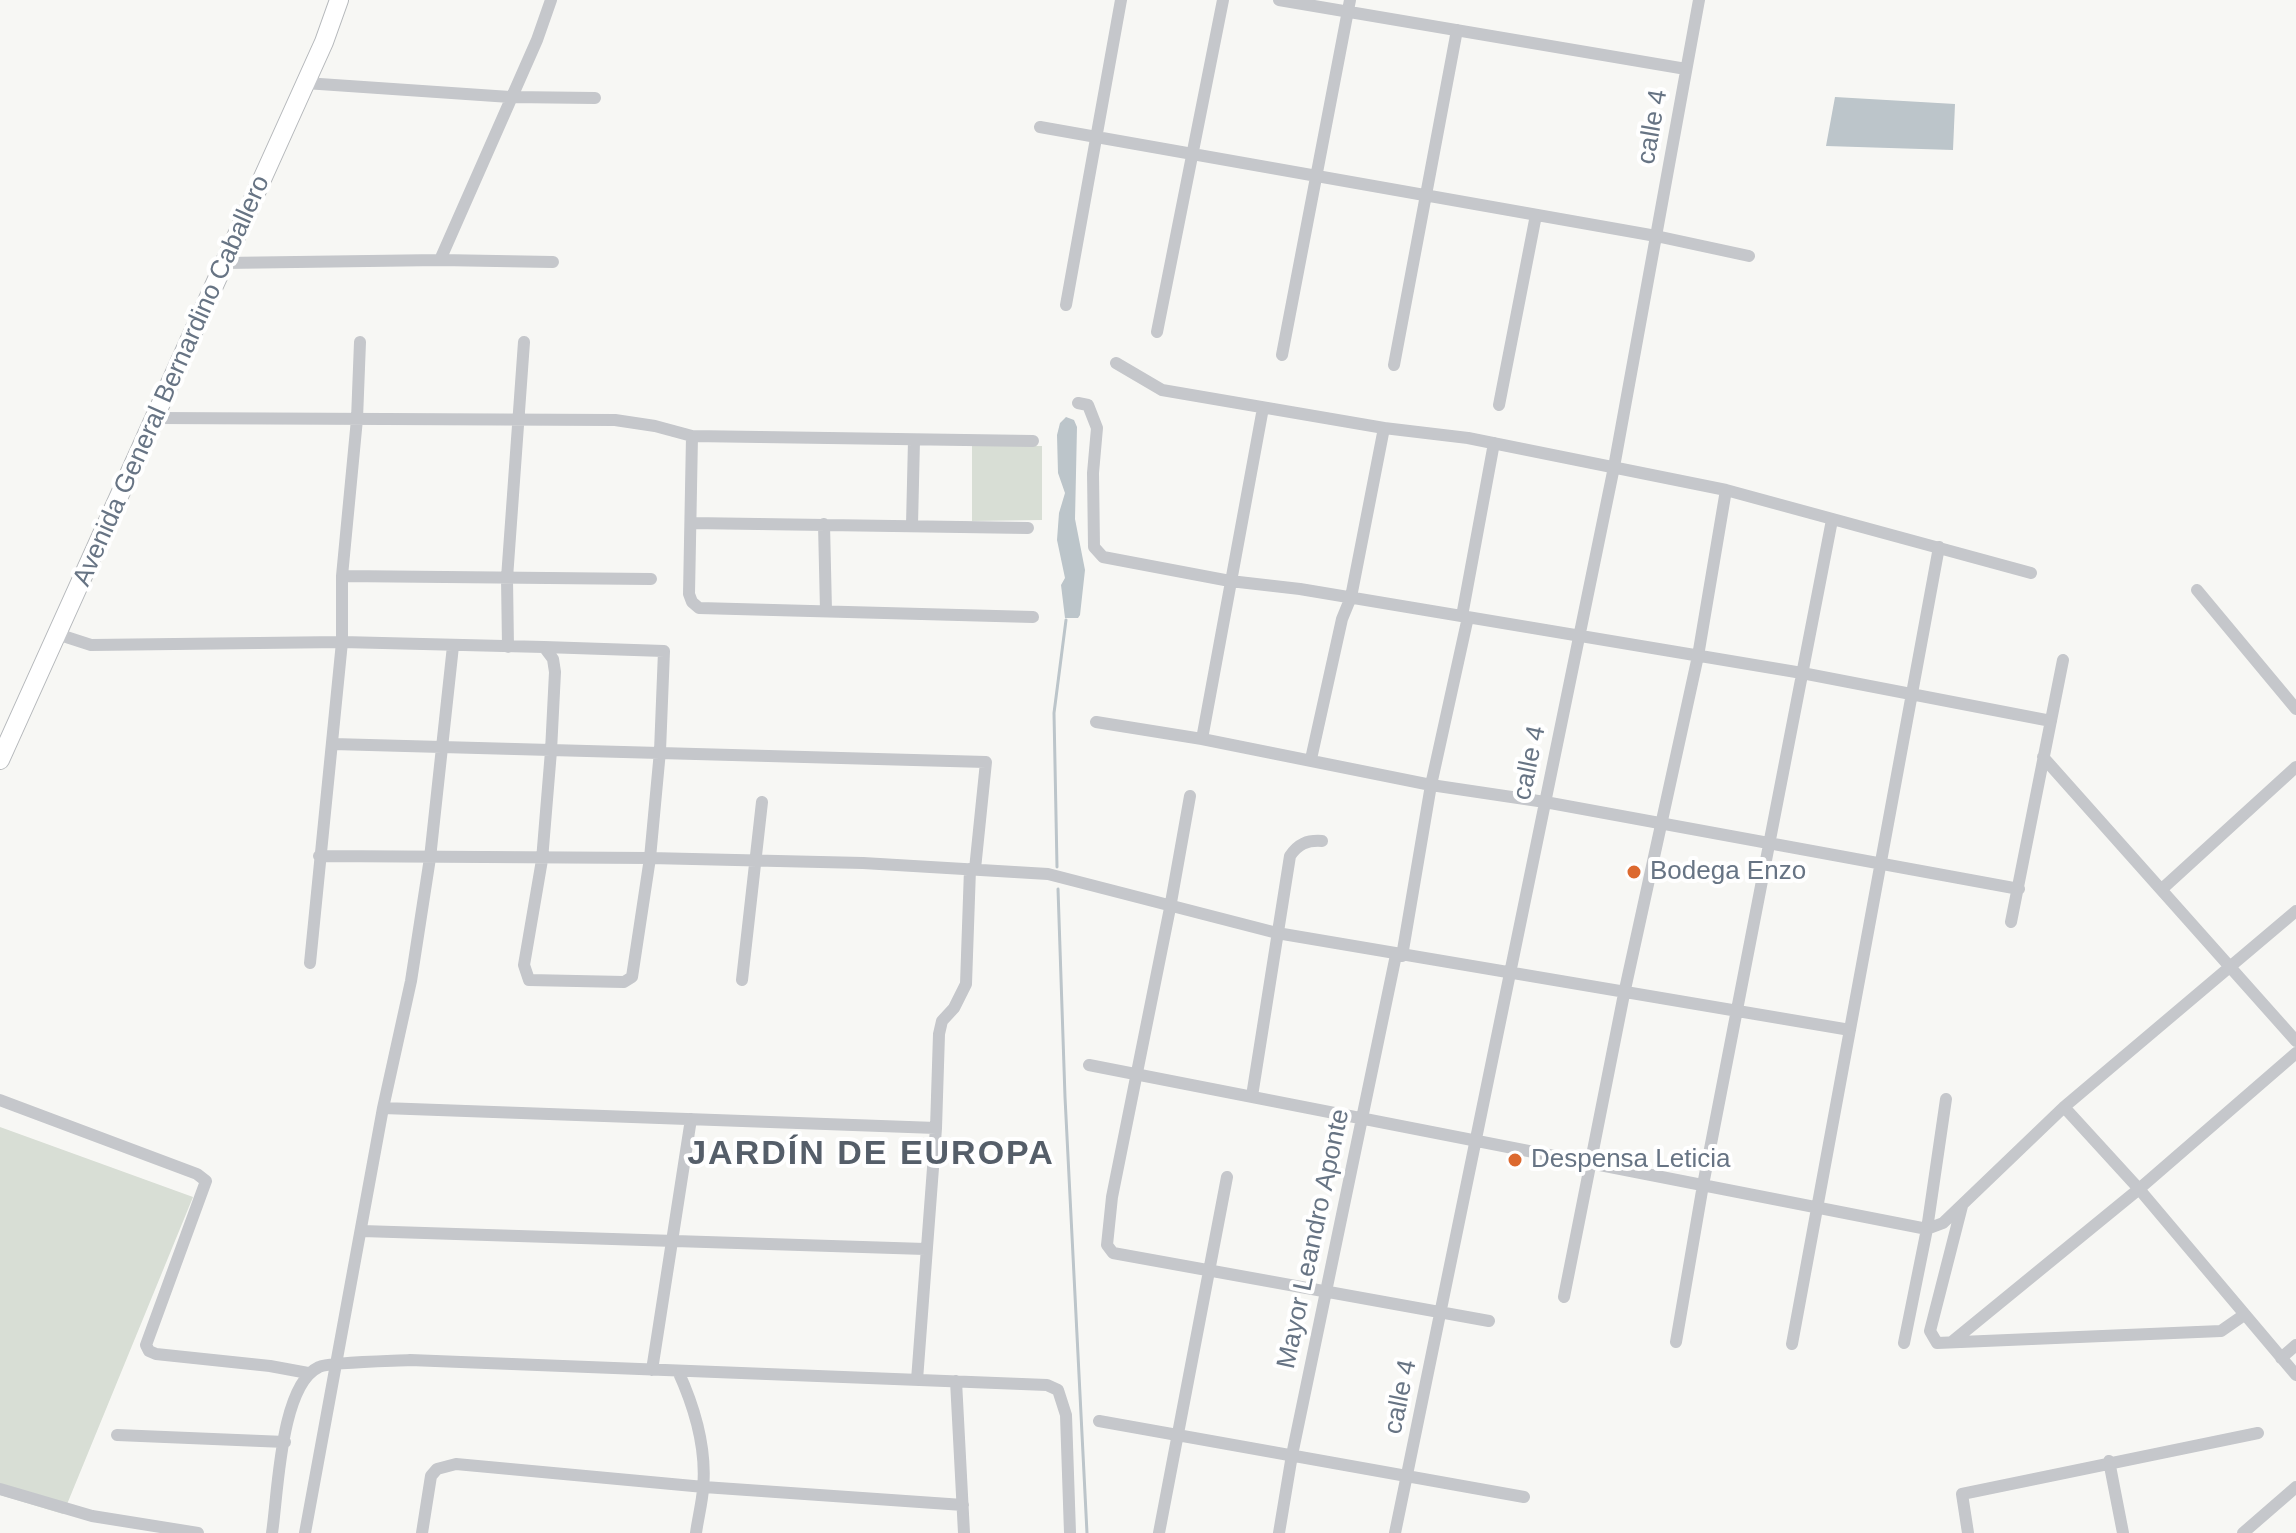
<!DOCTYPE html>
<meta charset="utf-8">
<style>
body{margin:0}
canvas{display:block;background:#f7f7f4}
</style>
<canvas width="2296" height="1533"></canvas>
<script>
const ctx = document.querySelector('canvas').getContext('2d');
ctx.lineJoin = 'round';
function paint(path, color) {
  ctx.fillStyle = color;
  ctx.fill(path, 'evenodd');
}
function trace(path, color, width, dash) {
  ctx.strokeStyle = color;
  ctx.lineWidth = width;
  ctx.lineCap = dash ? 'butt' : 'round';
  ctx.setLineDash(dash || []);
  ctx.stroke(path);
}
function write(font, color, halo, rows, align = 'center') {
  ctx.font = font + ' Helvetica,sans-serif';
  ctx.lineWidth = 8;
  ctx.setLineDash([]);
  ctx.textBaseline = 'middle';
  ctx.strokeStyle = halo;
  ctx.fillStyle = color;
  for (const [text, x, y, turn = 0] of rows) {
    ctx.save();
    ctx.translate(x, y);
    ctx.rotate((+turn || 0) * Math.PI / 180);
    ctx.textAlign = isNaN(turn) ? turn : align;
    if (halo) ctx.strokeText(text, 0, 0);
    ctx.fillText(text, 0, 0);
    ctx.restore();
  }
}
paint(new Path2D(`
 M972 446H1042V520L972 521Z
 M0 1127 193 1197 63 1514 0 1495Z`), '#d8ded5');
paint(new Path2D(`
 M1835 97 1955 104 1953 150 1826 146Z
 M1066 417 1074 420 1077 427 1075 519 1085 570 1080 615 1078 618H1065L1061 585 1065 578 1057 540 1059 513 1065 493 1058 473 1057 435 1060 423Z`), '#bcc5ca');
trace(new Path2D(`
 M1057 867 1054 713 1066 620
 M1058 889 1065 1097 1087 1533`), '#bcc5ca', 3);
const highway = new Path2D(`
 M0 760 324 42 339 0`);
trace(highway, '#b5b8bb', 20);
trace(new Path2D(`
 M1279 0 1686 69
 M305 83 510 97 595 98
 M1040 127 1656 236 1749 256
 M440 260 537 40 551 0
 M224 263 440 260 553 262
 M1066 305 1121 0
 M1157 332 1223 0
 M1282 355 1350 0
 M1116 363 1162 390 1384 428 1468 438 1726 490 2031 573
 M1394 365 1457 30
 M1078 403 1088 405 1097 428 1093 473 1094 547 1103 557 1230 581 1300 589 1802 673 2051 721
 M1499 405 1536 215
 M155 418 615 420 655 426 692 436 1033 441
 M692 436 689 594 692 602 699 608 1033 617
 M691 523 1028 528
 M824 524 826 611
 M912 525 914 440
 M342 576 651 579
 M2197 590 2296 709
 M1462 616 1494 443
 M57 634 91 645 342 642 544 647 553 659 555 672 551 751 542 860 524 965 529 980 624 982 632 977 650 858 660 751 664 651 544 647
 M508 647 507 578 524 342
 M1096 722 1202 739 1431 785 1545 802 2019 889
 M1202 739 1263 408
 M333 744C551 751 768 755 986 762L975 869
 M2043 757 2296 1041
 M1311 759 1342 619 1351 597 1384 428
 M1190 796 1170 908 1112 1197 1107 1245 1113 1253 1489 1321
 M319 856 650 858 863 863 1048 874 1277 933 1850 1030
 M2162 889 2296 767
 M2011 922 2063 660
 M1402 956 1431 785 1468 617
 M310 963 342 642V576L357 419 360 342
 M742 980 762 802
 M1089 1065 1927 1229 1943 1223 2064 1107 2296 911
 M1252 1096 1290 856C1298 844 1307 840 1322 841
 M0 1100 197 1174 206 1181 146 1345 149 1351 156 1354 270 1366 308 1373
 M2064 1107 2139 1189 2296 1375
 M383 1108 936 1128 917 1380
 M936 1128 939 1034 942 1021 954 1008 966 984 970 869
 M1962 1206 1930 1331 1937 1343 2221 1331 2244 1315
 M362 1231 925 1249
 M1564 1297 1624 994 1698 656 1726 490
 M1953 1341 2139 1189 2296 1053
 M1676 1342 1703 1185 1832 520
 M1904 1343 1927 1229 1946 1099
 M1792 1344 1939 547
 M2281 1358 2296 1345
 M652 1370 691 1119
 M678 1371C694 1406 707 1449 703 1489 702 1503 698 1518 696 1533
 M956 1381 964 1533
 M1099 1421 1524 1497
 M117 1435 285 1442
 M2109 1461 2123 1533
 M0 1489 92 1516 198 1533
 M272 1533C278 1494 280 1385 319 1367 329 1362 394 1361 410 1360L1047 1385 1058 1390 1066 1415 1070 1533
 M305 1533 383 1108 411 981 430 858 453 646
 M422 1533 431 1476 437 1469 456 1464 704 1487 963 1505
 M1159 1533 1227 1177
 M1279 1533 1292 1455 1396 955
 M1395 1533 1614 467 1699 0
 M1968 1533 1962 1494 2258 1433
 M2243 1533 2296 1487`), '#c5c7cb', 12);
trace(highway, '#fff', 18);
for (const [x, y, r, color] of [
 [1634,872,8,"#dc692f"],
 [1515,1160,8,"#dc692f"]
]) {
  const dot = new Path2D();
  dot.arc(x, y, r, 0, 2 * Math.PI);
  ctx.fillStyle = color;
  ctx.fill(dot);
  trace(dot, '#fff', 3);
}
write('26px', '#677484', '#fff', [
 ["calle 4",1653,127,-80],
 ["Avenida General Bernardino Caballero",172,381,-66],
 ["calle 4",1530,763,-78],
 ["Mayor Leandro Aponte",1314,1239,-78],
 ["calle 4",1401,1397,-78]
]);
write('26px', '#677484', '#fff', [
 ["Bodega Enzo",1650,872],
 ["Despensa Leticia",1531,1160]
], 'left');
ctx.letterSpacing = '2px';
write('bold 34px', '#555e69', '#fff', [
 ["JARDÍN DE EUROPA",871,1155]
]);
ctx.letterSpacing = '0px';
</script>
